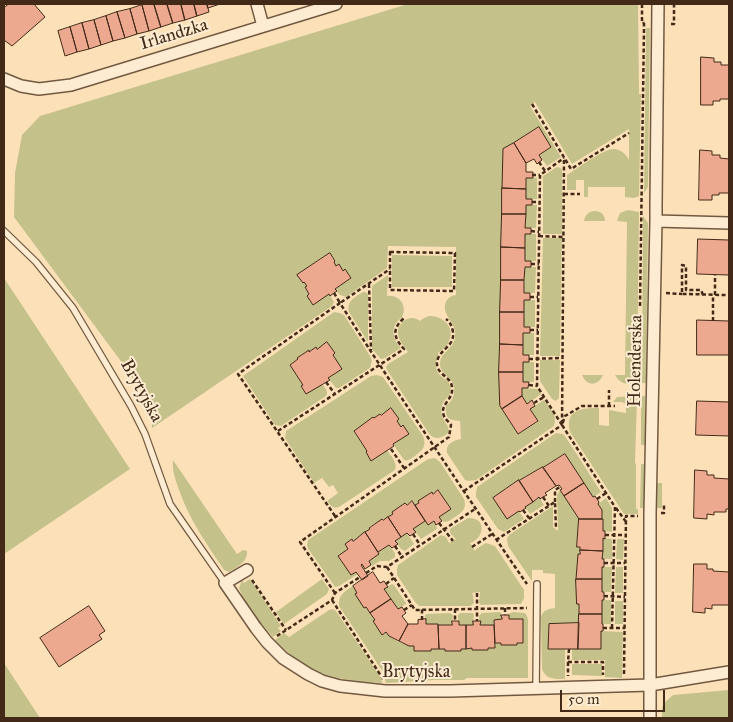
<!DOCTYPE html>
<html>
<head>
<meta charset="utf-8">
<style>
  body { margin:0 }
  #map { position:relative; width:733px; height:722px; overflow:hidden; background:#fce1b8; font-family:"IM FELL Great Primer",serif }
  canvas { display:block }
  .frame { position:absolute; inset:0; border:5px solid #432a18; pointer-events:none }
  .scale { position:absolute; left:560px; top:690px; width:105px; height:22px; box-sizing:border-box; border:2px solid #432a18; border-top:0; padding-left:6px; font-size:15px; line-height:18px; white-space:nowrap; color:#432a18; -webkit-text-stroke:4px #fdecd1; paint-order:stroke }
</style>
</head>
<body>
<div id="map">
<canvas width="733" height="722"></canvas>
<div class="frame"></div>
<div class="scale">50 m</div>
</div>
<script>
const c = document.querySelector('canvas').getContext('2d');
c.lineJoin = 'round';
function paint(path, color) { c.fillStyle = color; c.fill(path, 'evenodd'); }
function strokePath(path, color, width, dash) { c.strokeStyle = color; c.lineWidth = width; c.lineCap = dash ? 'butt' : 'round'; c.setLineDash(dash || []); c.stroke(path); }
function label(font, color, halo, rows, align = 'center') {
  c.font = font + ' "IM FELL Great Primer",serif'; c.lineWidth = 4; c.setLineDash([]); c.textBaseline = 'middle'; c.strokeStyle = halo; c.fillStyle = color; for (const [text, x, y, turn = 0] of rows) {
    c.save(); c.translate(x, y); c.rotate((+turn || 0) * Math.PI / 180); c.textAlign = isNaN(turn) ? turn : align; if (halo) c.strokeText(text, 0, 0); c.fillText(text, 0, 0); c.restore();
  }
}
paint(new Path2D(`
  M408,4H638L639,94H641L639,196L634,198L625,197V187H588V197H584V180H576V190H567V175C576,169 604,149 613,149C621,149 626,154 629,160V129L572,164L535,102L530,106L561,157L547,166L539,155L551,147L538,127L503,150L500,406L518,434L538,422L530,409L544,400C550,408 558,416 554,426L476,480L468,481L465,480L447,453C445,445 453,440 461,439L460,421C449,420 445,419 446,406C447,404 450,403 451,401C453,398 453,397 454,393C457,377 439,376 440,363C441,350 456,350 455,333C455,325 450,322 447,315C442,306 446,296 456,295V247L388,246L387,268L346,297L340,295L335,289L351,278L345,269L343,271L339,264L336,266L334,262L335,260L330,253L320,259L298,275L302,282H304L307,286L305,287L309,294H329L334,302L332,306L152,428V416L148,401L123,364L14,217L15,173L22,135L40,116Z
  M646,28H650L648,187L644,193Z
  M557,167L561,168L562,171V234H543V176Z
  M526,178H537V199H526Z
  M526,205H537L536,228H525Z
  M628,210L639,212L637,380L635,381V384C626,384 620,384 615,375H625L627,222L617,221L620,213Z
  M595,211C601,211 605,215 605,221H584C585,215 589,211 595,211Z
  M643,216L648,223L646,383H642Z
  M525,234H536V261H525Z
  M543,238H562L560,356H540Z
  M392,255L452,256V287H392Z
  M525,267H536L535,293H524Z
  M388,275L387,296C399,294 408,306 402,317C400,319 398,321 396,323C391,331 394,342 401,348L385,358L381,359L372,349V286Z
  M4,278L130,469L4,554Z
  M363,292H366L368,294V342L349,312C346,301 355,297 363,292Z
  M524,300H535V327H524Z
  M334,312L340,313L344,315L370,356L372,361L370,368L339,388H336L328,378L342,369L333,355L335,353L327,342L317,349L316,347L309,352L308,350L297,358L298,359L290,365L303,385L301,386L306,394L322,384C325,388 329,391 326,396L281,426L275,425L243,376Z
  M429,316C442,315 456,327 449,341C448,344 445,348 442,350C441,351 440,351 439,352C438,353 438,354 438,356C433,369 437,374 448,381C456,397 445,395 442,406C441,409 441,415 443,418C446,425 455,432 442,437C437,439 434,438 430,435L387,370L386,367L388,364L408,352C404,346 399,341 398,334C397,326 404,317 413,318C414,318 419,320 420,321L424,318Z
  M523,333H534V355H523Z
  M540,360H560L559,396V398L556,401L552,399L540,381Z
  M523,362H534V382H523Z
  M377,375L383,377L423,436C427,446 423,450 415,456C410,459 409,461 404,460L393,444L409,433L403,426L401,427L397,421L399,419L391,408L381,415L380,414L374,418L373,417L354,432L367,451L366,453L371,460L387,450C391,456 398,463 395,470L339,507C333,509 331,506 327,501L338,493L333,485L329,487L322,478L314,483L285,438L286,431L371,376Z
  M582,375H603C598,386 587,387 582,375Z
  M522,388L537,389L541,394L527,404L522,396Z
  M635,396V399H637L635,463L636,464V508L638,510V514H624L570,432C564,409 583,408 599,408V425L609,426V410L626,413V404L622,402H613L617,397Z
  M641,396H645V445H641Z
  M556,433L563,434L565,436L601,492L593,497L564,454L543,468L542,467L532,473H531L505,489L524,519L504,532L498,529L476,497V493L477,487Z
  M435,458L440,462L464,499C467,508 463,512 455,517C451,520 448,522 444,522L439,517L451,509L438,490L433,494L431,492L419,501V503L415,505L412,501L407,505L405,503L392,512L393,514L383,520L382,519L369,527L370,529L353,541L352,539L345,544L348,549L338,556L351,575L356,572L358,574L339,586L335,587L333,584L309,550L307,546L308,540L425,461L428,459Z
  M173,460L237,554L243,550L247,551C248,562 237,567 229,572L224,570C206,543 188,518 178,487C175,478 172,470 173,460Z
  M641,464H645L644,508H640Z
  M657,483H662V508H657Z
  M560,490L579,519L577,546L580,547V554H578L576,588H577V604H579V623L549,624L548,648L565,649V679C555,679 546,680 542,669L541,617C543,610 548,609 555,608V574L543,573V570H532V581L508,546L507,539L509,535L553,506V527L558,531L557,495Z
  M539,497L544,505L530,514L525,507Z
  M606,498L612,508V532L603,531L602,510L598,504Z
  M468,518C487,517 485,538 470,543L475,551L476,549L486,543L495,546L524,590V598L521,604L481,605L479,603L480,592L472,593L473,595L474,603L470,606H419L415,602L397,575V569L398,565L441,535L446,537L449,543L456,539L450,533V529Z
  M425,521L428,525L434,521L437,528V529L421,539L413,529Z
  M407,533L414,544L405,551L401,549L395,541Z
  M603,538L612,539V559H602Z
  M617,539H624L623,560L616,559Z
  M389,545L395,553V557L389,561H380L372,566L369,561L379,554L378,552Z
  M602,567H612L611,592H602Z
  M616,567H623V593H615Z
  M250,579L281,626L278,628L281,631L273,637C259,623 246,606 239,588L242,580L244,583Z
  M322,579L329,589L327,594L284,624L276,612Z
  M392,584L394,585L406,603V604L398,609L384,589Z
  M353,586L375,620L373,621L382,634L386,632C391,639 405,646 414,646L415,651H430L431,649H445V651H460L461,649L472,648L473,650H488V648H495V643H501V645H516L509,619L508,614L513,612L525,613L527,616L528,620V678H467L464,680H435L386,683L384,676L385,675L339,606C338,596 344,591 353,586Z
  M602,600H611V624H602Z
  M615,601H623V624H615Z
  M333,609L336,611L381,678L382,683C358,681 330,680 309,667C296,660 285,650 275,640L284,633L289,637L329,610Z
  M500,612L501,613L502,619L494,620V625H480L479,616L482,613Z
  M450,613L453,615L452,625H438V624H426L425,615L427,614Z
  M460,613H473L474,615L473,625H459V621L458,620V615Z
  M601,631L623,632L622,678L605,677V660H572V649H601Z
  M4,663L40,718H4Z
  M572,664H602V676L572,675Z
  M729,690V718H662V708L664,703L673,695Z`), '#c5c18a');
const building = new Path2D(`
  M9,4H34L45,17L12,46L4,40V8Z
  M146,4H154L161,27L149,31L142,5Z
  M154,4H167L173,23L161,27Z
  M167,4H181L185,20L173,23Z
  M181,4H194L197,16L185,20Z
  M194,4H207L209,12L197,16Z
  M207,4H220L208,8Z
  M142,5L149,31L137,34L130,9Z
  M130,9L137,34L125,38L117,12Z
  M117,12L125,38L113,41L106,16Z
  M106,16L113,41L101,45L94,20Z
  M94,20L101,45L89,49L82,23Z
  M82,23L89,49L77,52L70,27Z
  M70,27L77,52L65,56L58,31Z
  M701,57L714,58V62H721V65H729V99H720V101H713V105H701Z
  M539,127L551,147L539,155L542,160L537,164L534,159L526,163L514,143Z
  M514,143L526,163V172H533V178H526V189L502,188L503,149Z
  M700,150L712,151V155H720V158L729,159V193H719V195H712V200H699Z
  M502,188L526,189V199H532V205H526V214H502Z
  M502,214H526L525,228H531V234H525V248L501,247Z
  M698,239L729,240V275L697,274Z
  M501,247L525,248V261H531V267H525L524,280H501Z
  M330,253L335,261L334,262L336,266L339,264L343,271L345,269L351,278L335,289L337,291L334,293L330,296L329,294L313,305L307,296L309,294L305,287L307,286L304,282L303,283L297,275Z
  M501,280H524V293H530V300H524V312H500Z
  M500,312H524V327H530V333H523V345L500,344Z
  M697,320L729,321V355H697Z
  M327,342L335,353L333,355L342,369L328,378L330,380L306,394L301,386L303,385L290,365L298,359L297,358L309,350V352L316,347L317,349Z
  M500,344L523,345V355H529V362H523V372H499Z
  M499,372H523V382H529L528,388H522V396L502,409L500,406Z
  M522,396L527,404L532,400L535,406L530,409L538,421L518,434L502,409Z
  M697,401L729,402V436L696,435Z
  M391,408L399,419L397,421L401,427L403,425L409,434L393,444L394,446L371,461L366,452L367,451L354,431L373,417L374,418L380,414L381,415Z
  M565,454L584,483L564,496L560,490L562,489L559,485L556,486L543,468Z
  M543,467L556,486L545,493L547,495L543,497L540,499L539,497L533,502L519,481Z
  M695,470L707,471V475H714V478L729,479V509H726V512H714V515L707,514V519L694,518Z
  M519,480L533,502L525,507L526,508L520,512L519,511L507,519L493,498Z
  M584,483L593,497L595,496L599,502L598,504L602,510V519H579L564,496Z
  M438,490L451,509L439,517L442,521L436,525L434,521L428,525L415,505L419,503L418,501L432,492L433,494Z
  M412,501L425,521L413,529L416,532L410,536L407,533L401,537L388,517L393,514L392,512L405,503L407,505Z
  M388,517L401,537L395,541L398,544L392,548L389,545L378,552L365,532L370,529L369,528L382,519L383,520Z
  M579,519H603V531H605V539L603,538V551L580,550V547H577Z
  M365,532L379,554L369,561L371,565L365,569L362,564L361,565L368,576L362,580L356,572L351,575L338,556L348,549L345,544L352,539L353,541Z
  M580,550L603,551L602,559H604V567H602V579H576L578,554H580Z
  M694,564H707V569H713V571L729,572V605H712V609L705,608V613L693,612Z
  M373,572L380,583L384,581L388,587L384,589L391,599L370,613L366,607L364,608L355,594L357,593L353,586Z
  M576,579H602V592H604V600H602V614H579V604H577Z
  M391,599L398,609L402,607L406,613L402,616L408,624L399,641L389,636L386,632L382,635L373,621L375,620L370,613Z
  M89,606L105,631L99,635L102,639L59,667L40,638Z
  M579,614H602V624H603V631H601V649H578Z
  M501,615H509V619H523V643H517V645H501V643H495L494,620L502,619Z
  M426,619V624H438L439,649H431V651H414V646H409L399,641L408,624H418V620Z
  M452,621H459V625H466V649H461V651H445V649H439L438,625H452Z
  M473,621H481L480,625H494L495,648H488V650H472V648L466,649V625H473Z
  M579,623L578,649H548L549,624Z`);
paint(building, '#eca98f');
strokePath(building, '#432a18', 1);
const service = new Path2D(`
  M4,231L36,262L73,308L131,406L145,434L170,504L225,583
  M536,689L537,584`);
const minor = new Path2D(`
  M257,4L263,26
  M4,79L21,86L39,89L71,85L336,4
  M656,221L729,223
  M247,570L225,583L256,628L267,642L283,658L308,674L322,681L340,686L385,691H450L650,685L729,672
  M650,718V513L656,221V205L658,4`);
strokePath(service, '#715840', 8);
strokePath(minor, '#715840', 14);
strokePath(new Path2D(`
  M642,4V23H643
  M671,24H674V4
  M532,104L571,169L629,133
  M539,162L545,171
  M532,175H540
  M564,194H580
  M532,202H540
  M531,231L539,232
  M539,236L564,237
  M390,252L455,253L454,291L390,290Z
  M531,264H539
  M369,284L371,350
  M334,293L340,303L390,269
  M666,293L682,294
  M703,295L701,290H686V266L682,265V294C698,294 714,295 729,295
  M715,295V275
  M530,297H538
  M640,306L644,28V23H646
  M713,321V295
  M530,330H538
  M529,359L562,358
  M326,382L335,394
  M529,385L537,386
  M534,403L544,397
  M609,406V390
  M562,424L564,159
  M562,425L537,386L540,175L564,158
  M278,431L404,349C393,337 392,329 404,318
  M391,449L404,468
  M464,491L562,425
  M543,497L549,506
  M597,499L606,493
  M555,502V490L560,487
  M616,508L626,522
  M523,510L529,518
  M661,513H664V504
  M335,516L238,374L340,303C380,367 422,428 463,490C485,522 505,553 527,584
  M439,523L453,541
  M413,534L420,545
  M605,535H626
  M496,540L555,502L556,529
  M395,546L402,557
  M472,547L492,534
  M604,563H625
  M387,567L415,610L527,608
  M366,573L377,566L387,567L475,509
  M252,580L286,630
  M386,584L394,578
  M335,593L300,542L449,437L451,425C449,422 445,419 444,416C439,404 454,400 452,387C451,376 436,375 437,362C439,349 455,347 453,332C452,326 450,322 446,319
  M477,593V621
  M604,596L625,597
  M332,600L383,679
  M505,608V615
  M455,609V621
  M404,610L412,605
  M422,620V609
  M603,628H625
  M612,628L615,507L562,425L565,416L582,406H615
  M277,636L332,600L335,593L360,577
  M569,649L568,662H603V675
  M568,662V676
  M624,674L626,516H638`), '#432a18', 2.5, [4, 2.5]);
strokePath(service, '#fdecd1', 5.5);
strokePath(minor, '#fdecd1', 11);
label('18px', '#432a18', '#fdecd1', [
  ["Irlandzka",174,35,-17],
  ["Holenderska",636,361,-89],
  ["Brytyjska",141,391,61],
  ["Brytyjska",416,673]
]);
</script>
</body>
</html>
